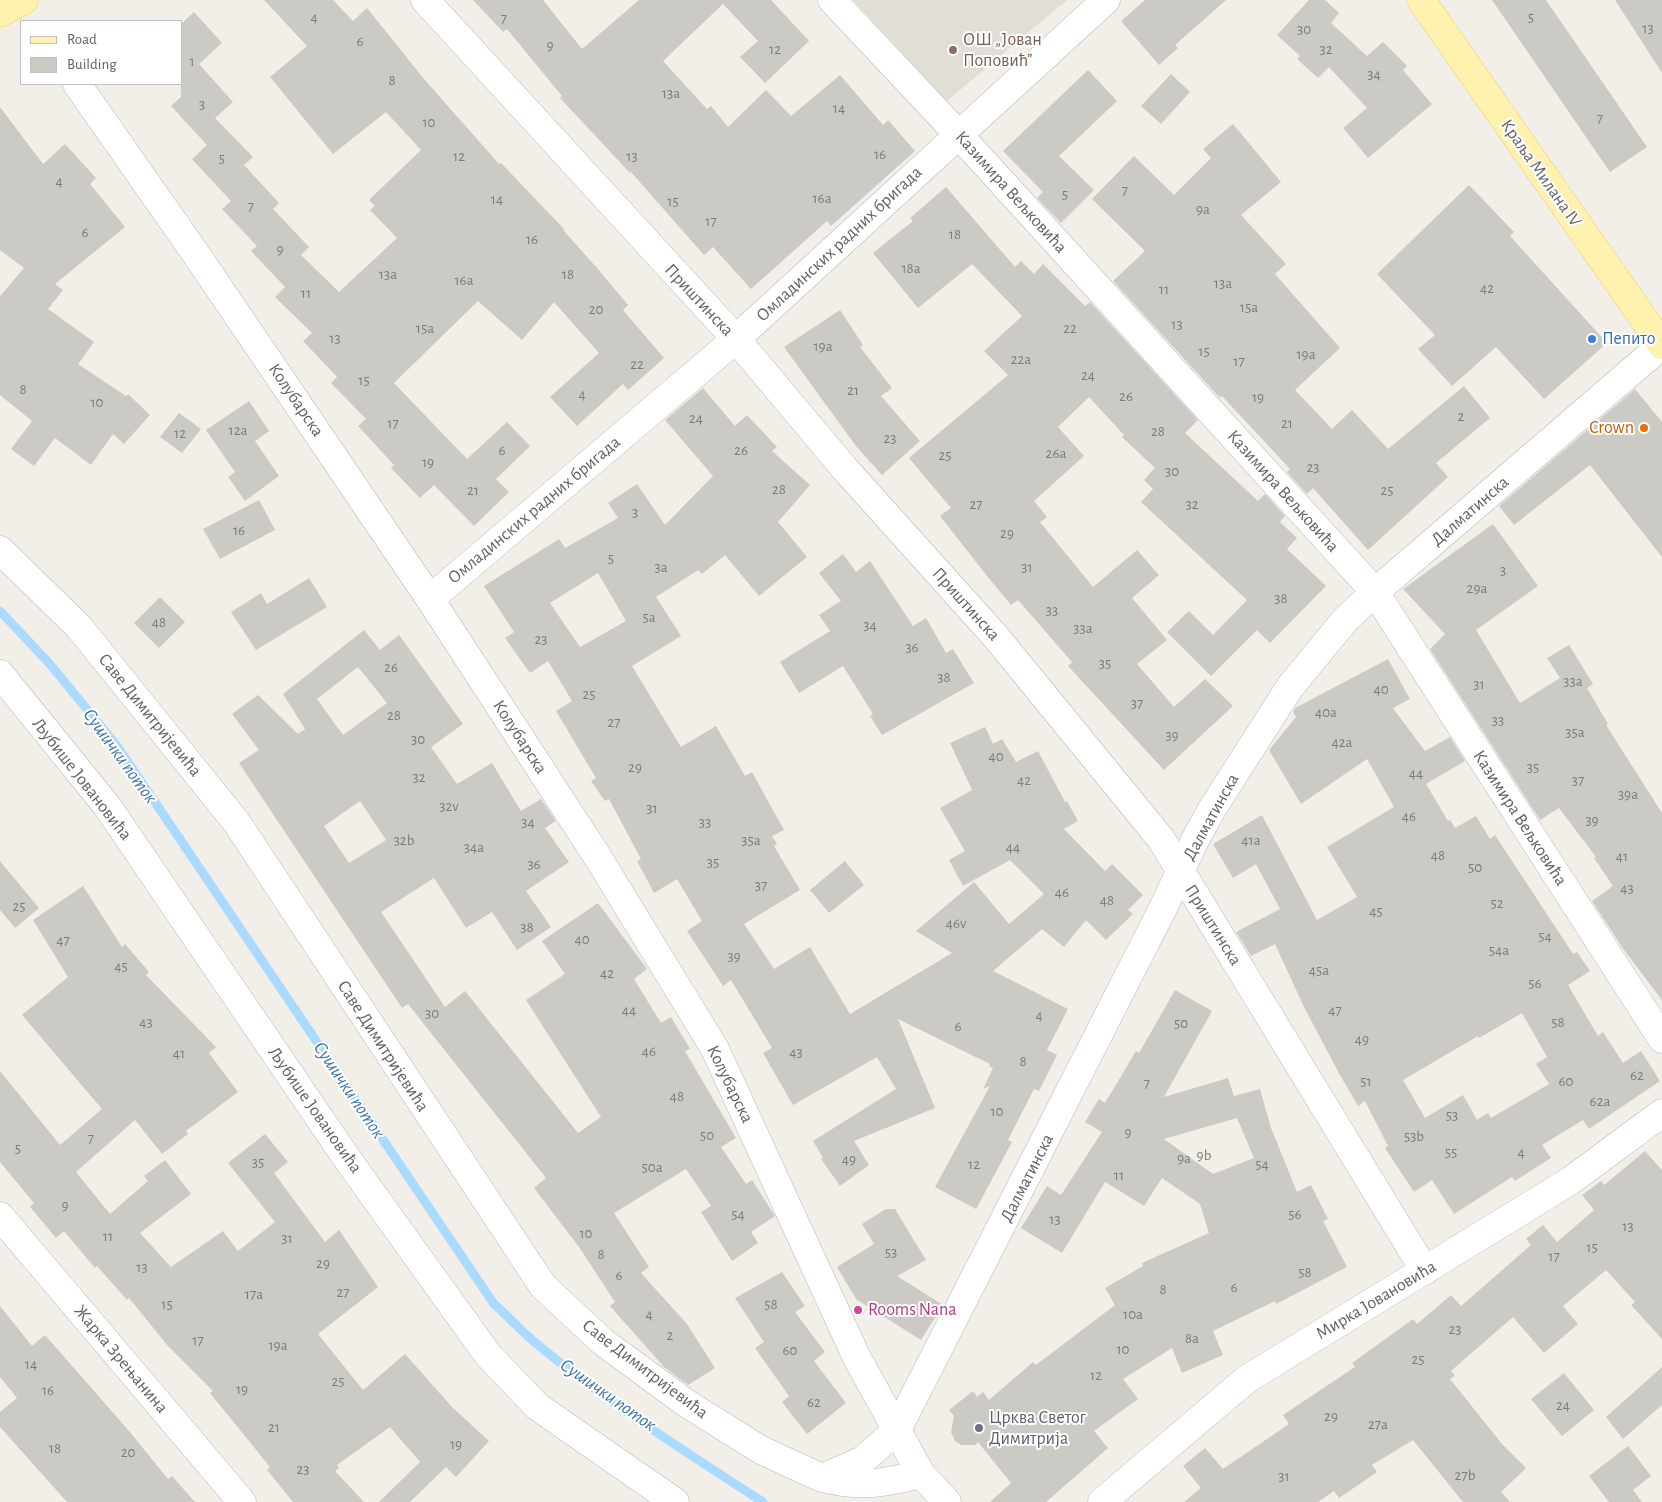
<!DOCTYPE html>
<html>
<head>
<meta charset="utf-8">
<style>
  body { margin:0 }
  #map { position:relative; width:1662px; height:1502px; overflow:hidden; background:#f1efe8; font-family:"Alegreya Sans",sans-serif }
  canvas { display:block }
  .legend { position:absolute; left:20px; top:20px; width:162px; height:65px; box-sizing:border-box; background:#fff; border:1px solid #bfc1c3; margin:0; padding:6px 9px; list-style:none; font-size:15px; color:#5f6368 }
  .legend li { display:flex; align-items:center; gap:10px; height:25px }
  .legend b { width:25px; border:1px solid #bfc1c3 }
</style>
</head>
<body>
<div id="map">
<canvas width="1662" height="1502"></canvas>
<ul class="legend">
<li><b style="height:6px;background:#fff2af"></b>Road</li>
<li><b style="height:14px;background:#cccac5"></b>Building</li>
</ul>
</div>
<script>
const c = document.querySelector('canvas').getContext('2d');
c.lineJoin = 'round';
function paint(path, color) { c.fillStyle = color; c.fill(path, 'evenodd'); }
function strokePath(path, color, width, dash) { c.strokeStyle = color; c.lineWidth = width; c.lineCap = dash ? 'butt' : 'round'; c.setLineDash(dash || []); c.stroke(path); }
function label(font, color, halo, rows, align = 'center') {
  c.font = font + ' "Alegreya Sans",sans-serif'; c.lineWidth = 4; c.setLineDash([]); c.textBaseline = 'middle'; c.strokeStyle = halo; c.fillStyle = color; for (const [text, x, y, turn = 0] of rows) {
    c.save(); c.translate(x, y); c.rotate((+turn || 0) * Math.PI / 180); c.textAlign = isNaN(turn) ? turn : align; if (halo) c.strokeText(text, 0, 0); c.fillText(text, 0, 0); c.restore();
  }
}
paint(new Path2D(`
  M853,0H1067L947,101Z`), '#e1ded6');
strokePath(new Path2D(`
  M0,611L49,663L117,746L494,1304C509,1317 523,1333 538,1345C609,1403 687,1453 763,1502`), '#aadaff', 9);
paint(new Path2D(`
  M264,0H333L353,21L367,8L424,79L499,164L501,163L564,229L563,230L597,268L628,305L623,310L664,358L628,390L623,384L577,426L550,397L599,353L554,302L522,340L478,301L394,383L467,459L507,422L530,446L496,479L509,492L474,526L434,485L420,498L391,468L394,465L358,426L366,419L331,383L337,377L303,341L312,333L275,297L285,287L251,251L257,246L222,209L231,201L192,159L207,145L171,106L181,97V24L194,12L222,43L199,64L233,102L215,118L253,157L244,165L279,203L273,209L309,247L301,255L339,292L397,238L370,210L375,206L369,200L421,150L386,112L333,154L270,77L307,46Z
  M473,0H543L582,49L639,0H771L809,41L765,83L740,57L758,41L723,4L663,61L707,109L711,106L728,127L766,90L791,116L840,75L883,125L888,120L915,151L831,226L827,221L751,289L713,247L704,255L631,172L630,173L560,98L562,96L507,29L503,32Z
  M1145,0H1226L1175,45L1178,48L1159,65L1121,21Z
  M1309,0H1325L1339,13L1331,23L1367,56L1383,42L1407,66L1403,70L1432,104L1368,158L1343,128L1367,108L1329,67L1318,78L1297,59L1300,56L1277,35Z
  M1492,0H1546L1647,147L1610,172Z
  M1615,0H1662V73Z
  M1088,70L1117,101L1059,156L1094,190L1061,223L1037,198L1043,192L1003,151Z
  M1171,74L1190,92L1161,124L1141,106Z
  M0,107L43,164L65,144L96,178L90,184L125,227L55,284L63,290L48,309L94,342L78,364L126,396L128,394L150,415L124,444L113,434L91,465L55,438L34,466L11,449L32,421L0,395V296L24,268L0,250Z
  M1233,124L1281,182L1241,215L1286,264L1275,274L1340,348L1295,390L1332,429L1352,410L1388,449L1464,386L1490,418L1436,463L1448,477L1368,550L1313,488L1307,494L1287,472L1290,469L1222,396L1220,398L1113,281L1145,251L1092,199L1134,156L1174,195L1211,158L1203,149Z
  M1469,185L1514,232L1510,236L1607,343L1544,399L1496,347L1452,386L1418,349L1435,335L1377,274Z
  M946,187L1015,267L1021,261L1034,274L1043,264L1085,306L1090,302L1198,420L1185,433L1258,501L1265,494L1285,516L1280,522L1297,538L1287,549L1326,586L1270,643L1257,630L1211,676L1167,632L1189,611L1213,635L1247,600L1141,502L1153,489L1144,480L1155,468L1122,437L1124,435L1089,397L1058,427L1084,456L1034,501L1047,517L1040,522L1093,587L1137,550L1159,575L1132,598L1167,640L1137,664L1174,707L1205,679L1233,706L1164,770L1068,666L1072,662L1018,600L1011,605L987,576L940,516L951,508L909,458L1008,375L984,351L1022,316L972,264L918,308L873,253L913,221L910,218Z
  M840,310L863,345L860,347L892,388L881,396L920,441L882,475L856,446L784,347Z
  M703,388L735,426L747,415L777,447L772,451L810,485L778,522L807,557L759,596L725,555L702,574L698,570L656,597L681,636L632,666L681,747L716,726L745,776L752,772L784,830L772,836L777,844L774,846L800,890L744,924L774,969L810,947L850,1014L952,953L916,931L974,882L1009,924L1044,894L1010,860L963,886L949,860L965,851L940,808L972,790L950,743L985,727L993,744L1002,739L1016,762L1038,751L1065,802L1067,801L1078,821L1064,829L1105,871L1112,864L1143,895L1128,910L1133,914L1106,940L1086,920L1064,947L1042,929L993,971L1068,1009L1047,1050L1057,1055L1039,1091L1034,1089L1008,1140L1012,1142L976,1209L935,1187L990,1086L983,1089L993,1068L989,1066L990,1064L898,1019L935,1108L854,1141L869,1165L840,1186L821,1159L823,1158L813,1141L896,1089L877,1057L793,1105L763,1053L772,1048L731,980L723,986L687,931L702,921L677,879L654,893L637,861L641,859L609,799L605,801L591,781L596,778L556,711L572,701L548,661L530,673L505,638L514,632L484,586L559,539L565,548L618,518L608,503L637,484L665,525L713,476L665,420ZM598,573L626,621L580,647L550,603Z
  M1635,389L1662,422V557L1590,465L1514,525L1499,506Z
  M249,401L269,431L255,441L279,476L245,501L228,477L235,472L206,430Z
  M179,413L201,429L182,453L160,437Z
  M259,500L275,530L220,559L203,529Z
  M1493,524L1538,586L1476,630L1520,703L1560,678L1547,658L1569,645L1593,684L1587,688L1608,724L1606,725L1662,813V1000L1624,950L1592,901L1613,886L1594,858L1596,857L1559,808L1540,820L1430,649L1445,634L1403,589Z
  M843,554L856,572L870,561L913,626L926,618L946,653L953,649L974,683L882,735L870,716L873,714L843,666L799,693L780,662L830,631L819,615L841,601L819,573Z
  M309,578L327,607L256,650L231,612L261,593L267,604Z
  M160,597L185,622L159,648L134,623Z
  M364,630L380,650L399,635L463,724L431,747L457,784L492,763L521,811L541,799L556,821L545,828L569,862L526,891L551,927L517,950L492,912L466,928L434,878L381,912L445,1007L465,991L578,1133L601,1117L526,1000L565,974L542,941L598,903L647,969L634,979L661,1023L671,1017L690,1049L685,1051L736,1138L721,1147L746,1184L752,1180L775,1216L751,1232L758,1243L732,1261L701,1212L711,1206L686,1169L614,1213L649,1267L641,1273L687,1324L715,1368L688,1385L664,1367L610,1306L615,1302L579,1247L534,1188L546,1178L408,1004L402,1008L239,763L259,750L232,714L258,695L298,734L305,729L283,694ZM358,667L387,703L343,735L317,699ZM360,801L386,840L349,863L324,826Z
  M1388,659L1410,699L1393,708L1425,751L1450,737L1465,761L1426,784L1448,821L1450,820L1455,828L1476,816L1490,839L1495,835L1573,954L1577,952L1590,971L1568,985L1598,1036L1603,1032L1623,1063L1641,1051L1660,1081L1589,1129L1583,1120L1542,1145L1551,1158L1515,1181L1512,1177L1454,1214L1432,1180L1414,1192L1385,1148L1388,1146L1365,1101L1358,1106L1340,1075L1304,1007L1275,944L1251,956L1236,932L1280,909L1256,864L1233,878L1213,844L1262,815L1317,920L1357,897L1327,847L1394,807L1367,759L1301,804L1269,750L1296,717L1293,712L1295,708ZM1522,1013L1547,1057L1536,1064L1549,1084L1491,1118L1488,1113L1477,1120L1463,1095L1425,1118L1403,1080L1478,1036L1479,1038Z
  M0,861L39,908L15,928L0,910Z
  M845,861L864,885L829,913L810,890Z
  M83,886L122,947L125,944L149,972L146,975L216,1047L209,1053L238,1092L186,1131L188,1134L162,1154L135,1120L76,1172L110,1214L148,1181L144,1176L165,1160L191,1194L140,1233L171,1267L223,1231L238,1251L275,1222L228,1163L265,1134L288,1162L274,1173L325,1242L339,1230L378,1287L318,1334L363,1390L405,1354L452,1407L489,1441L456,1477L446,1467L410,1502H379L420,1462L390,1427L337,1465L339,1468L335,1471L364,1502H293L267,1470L270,1467L210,1393L213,1391L168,1346L129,1298L127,1300L97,1266L95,1268L64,1231L56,1238L30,1207L34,1203L0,1162V1071L60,1145L102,1109L22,1015L68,977L33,920Z
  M1175,990L1212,1011L1164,1097L1228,1078L1234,1096L1260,1089L1271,1128L1297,1192L1311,1185L1328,1219L1323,1221L1347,1267L1276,1304L1275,1301L1213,1331L1223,1355L1182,1373L1172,1348L1123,1379L1138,1399L1094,1431L1108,1448L1046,1502H990L1011,1483L978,1442L975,1445H961L955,1441L951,1432L954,1416L949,1410L973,1391L977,1397L983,1392L989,1400L1033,1362L1036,1365L1115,1305L1105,1288L1143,1266L1142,1263L1209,1233L1200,1204L1162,1178L1144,1206L1105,1182L1062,1253L1021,1228L1047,1186L1061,1195L1102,1132L1085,1122L1099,1099L1105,1103L1136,1051L1139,1053ZM1237,1118L1254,1158L1213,1174L1164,1139Z
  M1645,1151L1662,1170V1339L1631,1305L1635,1302L1606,1270L1563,1306L1578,1324L1544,1353L1513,1317L1451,1371L1455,1376L1450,1379L1502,1444L1526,1468L1501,1492L1510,1502H1463L1413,1440L1372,1465L1377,1472L1339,1498L1334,1491L1318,1502H1184L1201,1488L1183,1466L1205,1448L1223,1469L1289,1424L1283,1415L1355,1367L1352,1363L1413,1319L1417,1324L1451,1295L1461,1306L1531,1245L1526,1239L1543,1225L1557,1242L1594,1210L1582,1195L1601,1181L1604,1185Z
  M886,1209H895L926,1260L897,1276L943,1305L921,1340L856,1299L837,1267L874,1244L862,1224Z
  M782,1272L805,1306L795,1312L825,1352L814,1361L846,1403L807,1434L782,1402L789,1396L755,1348L764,1342L735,1298Z
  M0,1306L32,1346L45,1335L129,1431L168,1479L172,1476L195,1502H67L0,1427V1412L17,1398L0,1377Z
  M1662,1367V1405L1623,1439L1606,1417Z
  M1564,1373L1594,1410L1562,1436L1531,1399Z
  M1628,1446L1651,1476L1633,1490L1642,1502H1609L1589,1476Z`), '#cccac5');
const minor = new Path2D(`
  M425,0L736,339L845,469L996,637L1161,839L1425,1271
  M832,0L959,135L1375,592L1662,1039
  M77,84L198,257L430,599L597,856L715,1049L857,1358L921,1474L947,1502
  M0,550L79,627L237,823L543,1286L603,1342L686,1403L761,1450L822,1478L863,1460L897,1430L1163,908L1195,840L1212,809L1290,687L1346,619L1375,592L1662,345
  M430,599L736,339L1106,0
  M0,674L107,806L348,1160L488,1355L538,1407L675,1502
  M0,1216L242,1502
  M823,1478C861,1488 884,1483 921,1474
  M1102,1502L1247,1379L1570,1181L1662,1113`);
const major = new Path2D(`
  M1421,0L1662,345
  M0,13L24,0`);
strokePath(minor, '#b5b8bc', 29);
strokePath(major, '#f2c960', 29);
strokePath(minor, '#fff', 28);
strokePath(major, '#fff2af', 28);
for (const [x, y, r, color] of [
  [953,50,5,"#8d6e63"],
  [1592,339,5,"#3f7fe0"],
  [1644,428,5,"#e8710a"],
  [858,1310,5,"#d1479c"],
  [979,1428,5,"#6b7280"]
]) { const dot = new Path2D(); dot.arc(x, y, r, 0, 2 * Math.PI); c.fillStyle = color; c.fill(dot); strokePath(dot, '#fff', 2); }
label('15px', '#7a7d7f', null, [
  ["4",314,17],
  ["5",1531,17],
  ["7",504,18],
  ["13",1648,28],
  ["30",1304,29],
  ["6",360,41],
  ["9",550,45],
  ["12",775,49],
  ["32",1326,49],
  ["1",192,61],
  ["34",1374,74],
  ["8",392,80],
  ["13a",671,93],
  ["3",202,104],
  ["14",839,108],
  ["7",1600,118],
  ["10",429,122],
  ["16",880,154],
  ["12",459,156],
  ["13",632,156],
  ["5",222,158],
  ["4",59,181],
  ["7",1125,190],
  ["5",1065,194],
  ["16a",822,198],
  ["14",497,199],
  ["15",673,201],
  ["7",251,206],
  ["9a",1203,209],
  ["17",711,221],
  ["6",85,232],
  ["18",955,234],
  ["16",532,239],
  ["9",280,249],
  ["18a",911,268],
  ["13a",388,274],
  ["18",568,274],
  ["16a",464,280],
  ["13a",1223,283],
  ["42",1487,288],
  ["11",1164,289],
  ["11",306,293],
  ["15a",1249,307],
  ["20",596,309],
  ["13",1177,324],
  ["15a",425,328],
  ["22",1070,328],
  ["13",335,338],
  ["19a",823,346],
  ["15",1204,351],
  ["19a",1306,354],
  ["22a",1021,359],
  ["17",1239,361],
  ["22",637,364],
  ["24",1088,375],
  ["15",364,380],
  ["8",23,389],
  ["21",853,390],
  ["4",582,394],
  ["26",1126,396],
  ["19",1258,397],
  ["10",97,402],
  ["2",1461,416],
  ["24",696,418],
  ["17",393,423],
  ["21",1287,423],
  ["12a",238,430],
  ["28",1158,431],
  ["12",180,433],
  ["23",890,438],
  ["6",502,450],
  ["26",741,450],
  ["26a",1056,453],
  ["25",945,455],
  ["19",428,462],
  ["23",1313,467],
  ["30",1172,471],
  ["28",779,489],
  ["21",473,490],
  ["25",1387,490],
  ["27",976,504],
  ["32",1192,504],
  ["3",635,512],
  ["16",239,530],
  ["29",1007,533],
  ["5",611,558],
  ["3a",661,567],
  ["31",1027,567],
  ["3",1503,570],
  ["29a",1477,588],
  ["38",1281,598],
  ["33",1052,610],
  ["5a",649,617],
  ["48",159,622],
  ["34",870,625],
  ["33a",1083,628],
  ["23",541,639],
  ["36",912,647],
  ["35",1105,663],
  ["26",391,667],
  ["38",944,677],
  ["33a",1573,681],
  ["31",1479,684],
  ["40",1381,689],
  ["25",589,694],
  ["37",1137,703],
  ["40a",1326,712],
  ["28",394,715],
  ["33",1498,720],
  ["27",614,722],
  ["35a",1575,732],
  ["39",1172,735],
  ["30",418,739],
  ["42a",1342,742],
  ["40",996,756],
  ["29",635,767],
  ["35",1533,767],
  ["44",1416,773],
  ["32",419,777],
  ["42",1024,780],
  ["37",1578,780],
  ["39a",1628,794],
  ["32v",449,806],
  ["31",652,808],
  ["46",1409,816],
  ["39",1592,820],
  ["34",528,822],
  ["33",705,822],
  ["32b",404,840],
  ["35a",751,840],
  ["41a",1251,840],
  ["34a",474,847],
  ["44",1013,847],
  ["48",1438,855],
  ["41",1622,856],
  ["35",713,862],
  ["36",534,864],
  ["50",1475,867],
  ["37",761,885],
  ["43",1627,888],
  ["46",1062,892],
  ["48",1107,900],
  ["52",1497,903],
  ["25",19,906],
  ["45",1376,911],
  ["46v",956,923],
  ["38",527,927],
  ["54",1545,936],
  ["40",582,939],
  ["47",63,940],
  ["54a",1499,950],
  ["39",734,956],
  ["45",121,966],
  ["45a",1319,970],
  ["42",607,973],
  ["56",1535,983],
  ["44",629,1010],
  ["47",1335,1010],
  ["30",432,1013],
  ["4",1039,1015],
  ["43",146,1022],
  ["58",1558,1022],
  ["50",1181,1023],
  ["6",958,1026],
  ["49",1362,1039],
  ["46",649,1051],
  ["43",796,1052],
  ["41",179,1053],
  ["8",1023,1061],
  ["62",1637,1075],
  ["51",1366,1081],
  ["60",1566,1081],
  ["7",1147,1083],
  ["48",677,1096],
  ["62a",1600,1101],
  ["10",997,1111],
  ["53",1452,1115],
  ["9",1128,1132],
  ["50",707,1135],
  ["53b",1414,1136],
  ["7",91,1138],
  ["5",18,1148],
  ["55",1451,1152],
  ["4",1521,1152],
  ["9b",1204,1155],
  ["9a",1184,1158],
  ["49",849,1159],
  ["35",258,1162],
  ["12",974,1164],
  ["54",1262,1164],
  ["50a",652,1167],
  ["11",1119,1175],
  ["9",65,1205],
  ["54",738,1214],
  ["56",1295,1214],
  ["13",1055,1219],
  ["13",1628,1226],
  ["10",586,1233],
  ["11",108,1236],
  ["31",287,1238],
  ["15",1592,1247],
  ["53",891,1252],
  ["8",601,1254],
  ["17",1554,1256],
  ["29",323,1263],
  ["13",142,1267],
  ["58",1305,1272],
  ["6",619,1275],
  ["6",1234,1287],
  ["8",1163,1289],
  ["27",343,1292],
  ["17a",254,1294],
  ["15",167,1304],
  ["58",771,1304],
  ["4",649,1314],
  ["10a",1133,1314],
  ["23",1455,1329],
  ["2",670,1335],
  ["8a",1192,1338],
  ["17",198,1340],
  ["19a",278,1345],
  ["10",1123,1349],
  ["60",790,1350],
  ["25",1418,1359],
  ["14",31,1364],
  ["12",1096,1375],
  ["25",338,1381],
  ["19",242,1389],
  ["16",48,1390],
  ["62",814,1402],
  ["24",1563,1405],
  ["29",1331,1416],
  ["27a",1378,1424],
  ["21",274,1427],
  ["19",456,1444],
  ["18",55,1448],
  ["20",128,1452],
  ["23",303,1469],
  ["27b",1465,1475],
  ["31",1284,1476]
]);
label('18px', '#785e54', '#fff', [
  ["ОШ „Јован",963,40],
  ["Поповић”",963,61]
], 'left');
label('18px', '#5f6368', '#fff', [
  ["Краља Милана IV",1541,173,55],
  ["Казимира Вељковића",1011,192,48],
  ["Омладинских радних бригада",839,244,-43],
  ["Приштинска",699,300,47],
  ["Колубарска",296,400,56],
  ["Казимира Вељковића",1283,491,48],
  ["Омладинских радних бригада",534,510,-40],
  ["Далматинска",1470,511,-41],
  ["Приштинска",966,604,48],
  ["Саве Димитријевића",150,715,51],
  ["Колубарска",520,737,57],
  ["Љубише Јовановића",82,779,52],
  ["Далматинска",1211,817,-61],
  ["Казимира Вељковића",1520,818,57],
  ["Приштинска",1213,925,58],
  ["Саве Димитријевића",383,1046,57],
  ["Колубарска",730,1084,64],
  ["Љубише Јовановића",315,1110,55],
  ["Далматинска",1027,1178,-63],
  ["Мирка Јовановића",1376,1300,-31],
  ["Жарка Зрењанина",121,1359,50],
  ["Саве Димитријевића",645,1369,37]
]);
label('18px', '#366cbe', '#fff', [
  ["Пепито",1602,339]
], 'left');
label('18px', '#c56008', '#fff', [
  ["Crown",1634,428]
], 'right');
label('18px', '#b23c85', '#fff', [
  ["Rooms Nana",868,1310]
], 'left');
label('18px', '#5b616d', '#fff', [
  ["Црква Светог",989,1418],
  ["Димитрија",989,1439]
], 'left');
label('italic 19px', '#4174aa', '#fff', [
  ["Сушички поток",120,756,54],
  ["Сушички поток",349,1090,56],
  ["Сушички поток",608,1395,35]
]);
</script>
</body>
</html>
